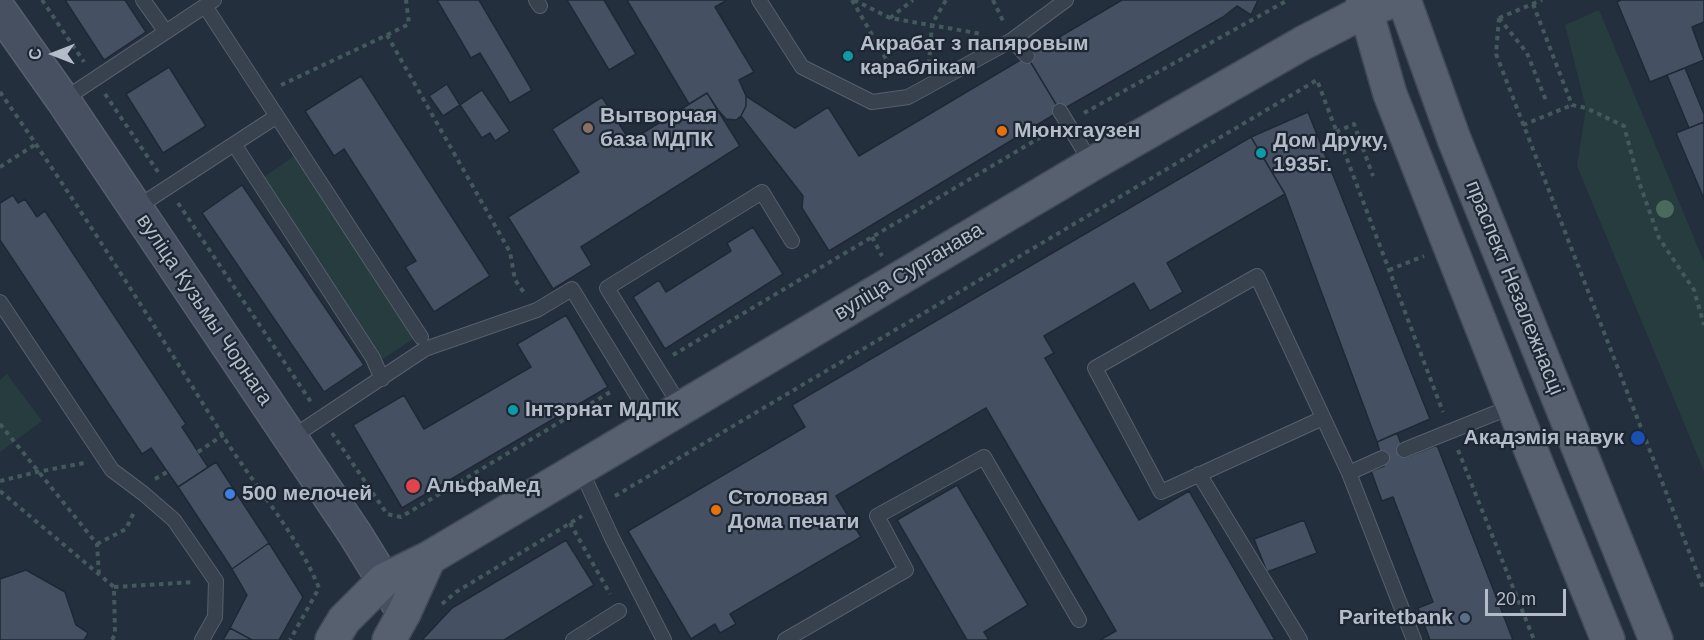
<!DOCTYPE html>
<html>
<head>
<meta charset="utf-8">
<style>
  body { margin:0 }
  #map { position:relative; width:1704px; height:640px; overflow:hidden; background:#242f3e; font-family:Helvetica,sans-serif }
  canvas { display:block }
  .north { position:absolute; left:24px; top:24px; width:60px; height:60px; -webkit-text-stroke:4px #1d2633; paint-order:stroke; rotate:270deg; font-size:16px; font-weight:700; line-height:24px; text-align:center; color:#b4bcc9 }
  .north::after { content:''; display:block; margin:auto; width:21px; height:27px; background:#b4bcc9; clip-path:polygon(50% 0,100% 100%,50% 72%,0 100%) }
  .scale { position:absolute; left:1485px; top:589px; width:81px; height:27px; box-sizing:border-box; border:3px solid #b4bcc9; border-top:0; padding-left:8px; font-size:18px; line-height:21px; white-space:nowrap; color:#b4bcc9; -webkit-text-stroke:4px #1d2633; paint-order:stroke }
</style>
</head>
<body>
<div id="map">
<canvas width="1704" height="640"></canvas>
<div class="north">С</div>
<div class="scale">20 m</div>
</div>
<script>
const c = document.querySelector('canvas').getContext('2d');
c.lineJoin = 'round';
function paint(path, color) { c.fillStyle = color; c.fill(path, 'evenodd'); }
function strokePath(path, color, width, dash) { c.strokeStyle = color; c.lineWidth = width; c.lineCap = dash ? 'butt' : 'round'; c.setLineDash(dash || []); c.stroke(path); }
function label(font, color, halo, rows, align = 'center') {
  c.font = font + ' Helvetica,sans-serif'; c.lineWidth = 4.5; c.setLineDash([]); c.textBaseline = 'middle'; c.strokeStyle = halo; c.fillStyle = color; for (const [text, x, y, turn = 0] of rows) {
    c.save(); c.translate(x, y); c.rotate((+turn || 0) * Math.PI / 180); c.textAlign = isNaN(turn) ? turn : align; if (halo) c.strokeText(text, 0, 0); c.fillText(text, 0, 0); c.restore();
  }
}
paint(new Path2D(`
  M1599,10L1704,262V471L1577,166L1586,108L1565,25Z
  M296,155L416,337L383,359L264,177Z
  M7,374L42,421L0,452V380Z`), '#263c3f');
const building = new Path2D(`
  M65,0H125L146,32L104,60Z
  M437,0H479L532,90L510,103L480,53L471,58Z
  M567,0H604L636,54L609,70Z
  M627,0H727L715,7L754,72L739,80L746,96V106L741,116L736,120L726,119L718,110L707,93L689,104Z
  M1122,0H1258L1251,15L1237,6L1223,17L1060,111L1027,56Z
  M1621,0H1704V22L1692,27L1704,60L1650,82L1617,2Z
  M1027,56L1060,111L829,251L802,208L803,196L741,116L746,106V96L795,128L828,107L859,156Z
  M169,67L206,126L163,153L126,94Z
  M1685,68L1704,114V122L1689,128L1667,75Z
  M361,76L490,276L434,312L405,267L416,261L344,149L334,156L305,111Z
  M447,84L460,105L443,116L429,96Z
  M482,90L510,131L495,141L490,133L482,138L460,105Z
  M707,93L740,146L581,247L592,265L553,289L508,217L579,172L552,129L602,97L630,141Z
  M1308,112L1430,419L1377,442L1285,194L1251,137Z
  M1704,122V199L1676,133Z
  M1251,137L1285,194L1167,263L1183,292L1150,311L1134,283L1044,336L1054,353L1045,358L1139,520L1189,491L1275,640H1100L1116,631L986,408L836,496L861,537L730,614L736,624L720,633L715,624L691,639L628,531L805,427L792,405Z
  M242,185L364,365L324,392L202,213Z
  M13,195L18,203L25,199L37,217L45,211L186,424L182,427L208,467L178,487L151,448L142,454L0,240V203Z
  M753,227L783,274L665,349L633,297L659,280L666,292L731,251L727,243Z
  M566,315L608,387L402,508L353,425L404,395L424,429L531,367L517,344Z
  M1397,433L1406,457L1437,445L1513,640H1430L1418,608L1433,602L1393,497L1382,501L1371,471L1384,466L1377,442Z
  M216,462L269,543L232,569L178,487Z
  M957,485L1028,605L984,632L989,640H967L897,520Z
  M1304,520L1317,553L1267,572L1254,539Z
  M566,540L594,585L504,640H422L452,608Z
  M269,543L303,597L279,640H252L230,628L247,595L232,569Z
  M26,570L65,592L76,625L88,633L84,640H0V579Z
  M230,628L252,640H223Z`);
paint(building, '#455162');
strokePath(building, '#1f2835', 1.5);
const service = new Path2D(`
  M143,0L166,32
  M536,0L540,6
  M759,0L802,67L872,102L908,97L1012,40L1066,0
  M205,6L421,337
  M1012,40L1027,56
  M63,100L214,0
  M1060,111L1092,164
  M234,144L373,358L382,379
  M136,208L277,116
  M0,302L112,470L144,494L174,520L216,581L215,617L202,640
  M681,407L607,288L762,192L792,241
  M1323,418L1161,492L1095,368L1257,276L1349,473
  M291,438L425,349L537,310L572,289L654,423
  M1404,450L1513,406
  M1382,458L1349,473L1414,640
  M580,468L612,538L664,640
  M1199,474L1300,640
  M573,640L619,611
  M785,640L906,570L877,516L984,457L1079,620`);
const secondary = new Path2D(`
  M0,11L63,100L355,534L404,613`);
const primary = new Path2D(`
  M1363,0L1390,94L1513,406L1608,640
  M1404,0L1454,139L1656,640
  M332,640L344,620L384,580L429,558L1092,164L1303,43L1365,11L1395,0
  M389,640L404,613L429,558`);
strokePath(service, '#565f6c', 16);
strokePath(secondary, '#565f6c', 36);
strokePath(primary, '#414a57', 36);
strokePath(new Path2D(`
  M42,0L84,62
  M852,0L897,78
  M854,0L890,18L982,34
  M993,0L1004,23
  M1533,4L1572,105L1586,108L1624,126L1639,182L1659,238L1694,290L1704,325
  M890,18L913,0
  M1499,18L1496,54L1704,590
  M1499,18L1527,53L1547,103
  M1499,18L1542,0
  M387,35L409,24L406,0
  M929,64L932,24L946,0
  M281,85L387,35L510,252L515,280L525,294
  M0,92C79,205 152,322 225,439C256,488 297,534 319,588L290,640
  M105,94L158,172
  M1084,113L1288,0
  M1523,125L1572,105
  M1336,132L1354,124L1373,176
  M0,167L36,144
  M178,203L311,402
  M872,237L882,256
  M1389,270L1424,256
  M673,355L1051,131
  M0,424L97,544L99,575
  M332,433L387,514L401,517L612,391
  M1458,450L1534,640
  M198,452L223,435
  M155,479L167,472
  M0,481L37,472L84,463
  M0,491L114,587L115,634L112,640
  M615,496L1317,80L1443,412
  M570,523L610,594
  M97,544L126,529L135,510
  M114,587L194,582
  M442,604L456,592L582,516`), '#44595c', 4, [4.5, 4.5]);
strokePath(service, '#38414e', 14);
strokePath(secondary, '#465061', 33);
strokePath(primary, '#56606e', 33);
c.fillStyle = '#4b6a5d';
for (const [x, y] of [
  [1665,209]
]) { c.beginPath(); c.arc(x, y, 9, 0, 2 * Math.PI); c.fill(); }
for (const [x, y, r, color] of [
  [848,56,6,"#0f9aa8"],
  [588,128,6,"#8d6e63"],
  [1002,131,6,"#e8710a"],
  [1261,153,6,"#0f9aa8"],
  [513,410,6,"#0f9aa8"],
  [1638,438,8,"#1a4fb4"],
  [413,486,8,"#e0444e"],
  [230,494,6,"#3f7fe0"],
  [716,510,6,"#e8710a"],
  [1465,618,6,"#5c6f8a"]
]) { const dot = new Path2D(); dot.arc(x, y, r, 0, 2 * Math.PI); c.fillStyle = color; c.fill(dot); strokePath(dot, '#1d2633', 2); }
label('bold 21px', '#b4bcc9', '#1d2633', [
  ["Акрабат з папяровым",860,44],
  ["караблікам",860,68],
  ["Вытворчая",600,116],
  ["база МДПК",600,140],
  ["Мюнхгаузен",1014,131],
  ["Дом Друку,",1273,141],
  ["1935г.",1273,165],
  ["Інтэрнат МДПК",525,410],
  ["Акадэмія навук",1624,438,"right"],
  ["АльфаМед",426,486],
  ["500 мелочей",242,494],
  ["Столовая",728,498],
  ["Дома печати",728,522],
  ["Paritetbank",1453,618,"right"]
], 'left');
label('21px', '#b4bcc9', '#1d2633', [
  ["вуліца Сурганава",909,272,-31],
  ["праспект Незалежнасці",1514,288,68],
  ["вуліца Кузьмы Чорнага",204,310,56]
]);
</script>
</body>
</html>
